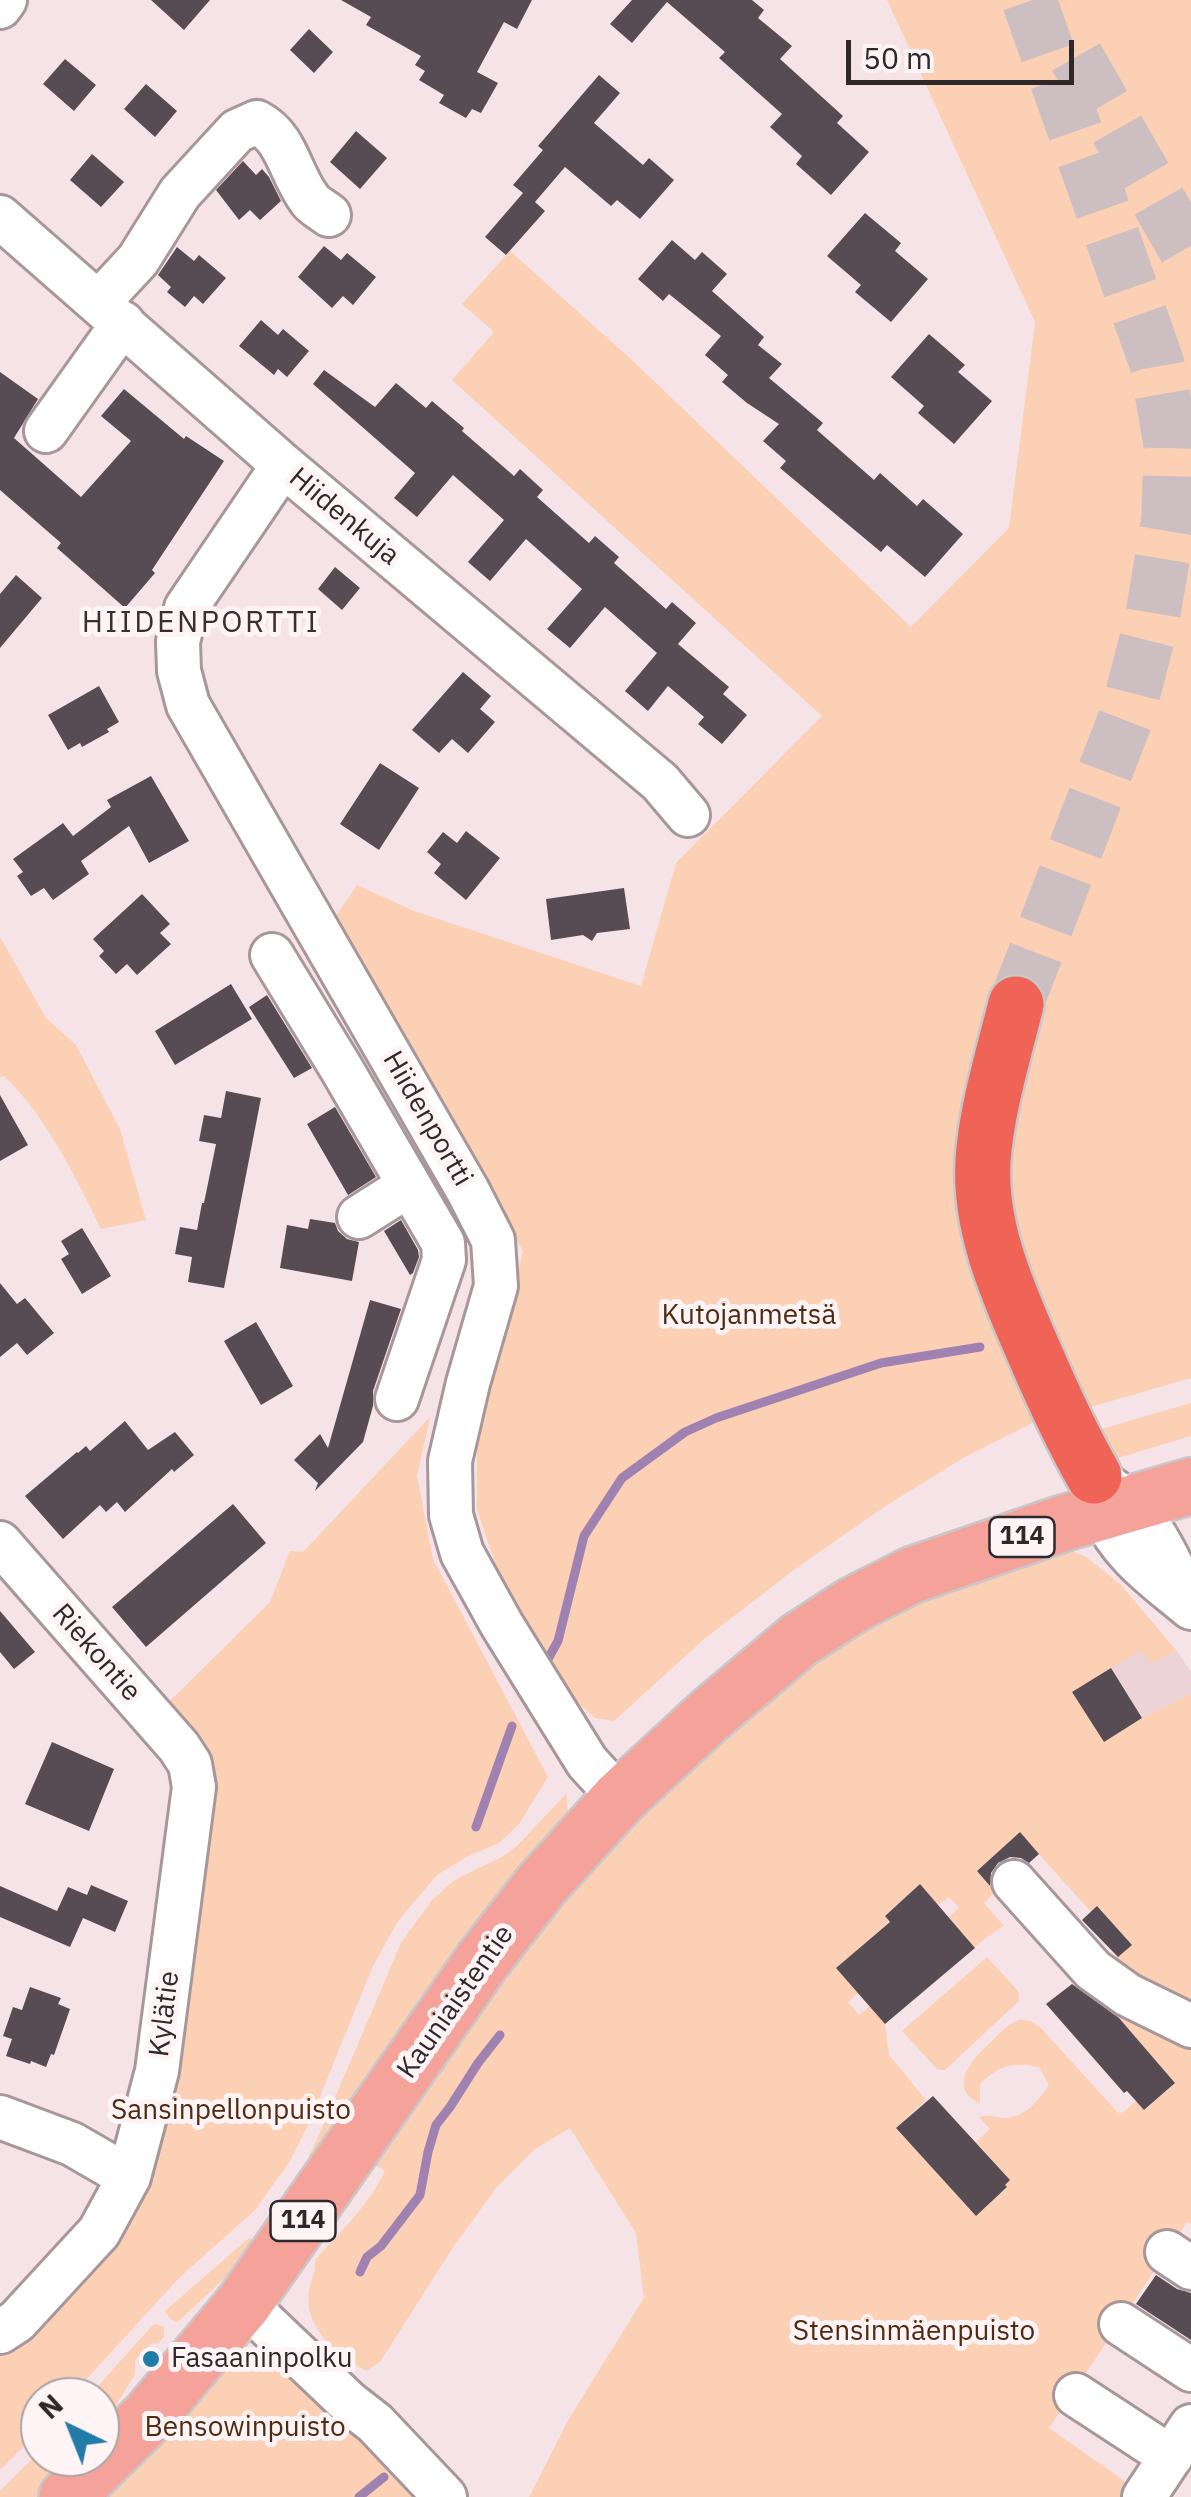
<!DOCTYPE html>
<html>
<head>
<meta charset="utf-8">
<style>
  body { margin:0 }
  #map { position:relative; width:1191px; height:2497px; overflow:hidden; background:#f5e3e7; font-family:"IBM Plex Sans",sans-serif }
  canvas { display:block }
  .north { position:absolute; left:20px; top:2377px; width:100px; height:100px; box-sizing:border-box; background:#fef3f5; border:2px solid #aba2a4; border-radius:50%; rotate:317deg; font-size:28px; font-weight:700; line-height:40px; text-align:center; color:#2f282a }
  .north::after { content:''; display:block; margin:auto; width:35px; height:45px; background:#227caa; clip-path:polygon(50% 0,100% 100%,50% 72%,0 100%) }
  .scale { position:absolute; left:846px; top:40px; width:228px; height:45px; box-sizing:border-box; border:5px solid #2f282a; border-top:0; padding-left:12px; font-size:30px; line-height:35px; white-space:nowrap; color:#2f282a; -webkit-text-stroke:8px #fef3f5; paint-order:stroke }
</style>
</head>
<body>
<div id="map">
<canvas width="1191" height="2497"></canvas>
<div class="north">N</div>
<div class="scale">50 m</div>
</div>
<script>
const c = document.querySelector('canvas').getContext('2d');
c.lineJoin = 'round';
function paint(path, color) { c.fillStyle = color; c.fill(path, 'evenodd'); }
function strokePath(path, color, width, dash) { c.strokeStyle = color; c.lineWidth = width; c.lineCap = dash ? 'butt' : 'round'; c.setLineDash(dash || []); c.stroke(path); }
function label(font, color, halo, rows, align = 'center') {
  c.font = font + ' "IBM Plex Sans",sans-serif'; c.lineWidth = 10; c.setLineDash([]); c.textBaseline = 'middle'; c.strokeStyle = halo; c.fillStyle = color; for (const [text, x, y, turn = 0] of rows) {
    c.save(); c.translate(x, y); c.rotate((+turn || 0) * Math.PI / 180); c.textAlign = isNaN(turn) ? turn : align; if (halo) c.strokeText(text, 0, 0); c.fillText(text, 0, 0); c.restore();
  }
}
paint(new Path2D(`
  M1141,1649L1150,1662L1177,1651L1191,1672V1694L1142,1718L1103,1742L1072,1692Z`), '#ecd3d8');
paint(new Path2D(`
  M887,0H1191V1378L1080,1410L1023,1278L978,1066L1042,1418L963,1458L884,1507L795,1569L703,1640L614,1721L595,1718L579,1704L502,1583L477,1510V1449L523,1251L331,923L357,885L414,911L641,986L676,863L822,716L452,380L494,332L462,304L510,251L633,361L911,627L1009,528L1035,322Z
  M0,937L46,1018L76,1045L120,1129L146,1220L101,1229C77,1179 44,1113 4,1076L0,1077Z
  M1191,1403V1436L1118,1458L1108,1455L1098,1430Z
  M430,1417L417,1476L433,1559L548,1777L519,1824L499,1843L468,1856L437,1875L398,1921L373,1966L310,2121L290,2161L255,2210L179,2278L70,2397H40V2430L0,2470V2343L108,2238L188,1850L207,1749L168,1703L270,1602L290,1551L303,1552Z
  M1053,1543L1086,1557L1120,1584L1177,1651L1150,1663L1141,1650L1072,1692L1104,1741L1142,1718L1191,1694V2019L1104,1969L1131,1944L1098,1907L1091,1912L1020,1833L977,1871L995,1892L984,1903L1004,1926L988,1936L961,1959L956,1953L969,1941L949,1917L959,1908L949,1897L938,1905L920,1885L885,1915L889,1922L837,1968L858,1993L848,2002L859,2015L870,2006L885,2024L889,2055L926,2100L896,2128L976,2215L1007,2188L1005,2185L1010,2180L976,2142L990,2129L979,2117C990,2114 993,2117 1003,2118C1024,2119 1039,2100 1049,2085L1039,2067C1012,2062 1000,2065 980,2084V2103C945,2088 975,2056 993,2040C1000,2033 1008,2023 1019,2020C1028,2019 1034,2023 1041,2028L1120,2115L1136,2101L1145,2110L1175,2083L1089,1984L1191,2034V2224L1187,2222L1049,2428L1136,2489L1130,2497H529L570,2417L644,2298L636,2233L570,2128L535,2149L496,2188L450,2252L380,2362L366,2371C338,2354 303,2329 309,2291C311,2278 316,2275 315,2260C340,2232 369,2205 385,2171L376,2165L392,2140L418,2083L591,1854L813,1657L914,1594Z
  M566,1794L568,1811L562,1828L298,2179L319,2135L401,1943L432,1900L456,1879L502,1857L517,1846Z
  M987,1957L1018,1991L1019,2001L945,2070H938L902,2031Z
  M249,2238L256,2242L245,2259L181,2319L177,2322L170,2319L165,2311Z
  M156,2324L164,2327V2337L157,2344L152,2343L135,2360V2374L100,2432V2397H88L152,2326Z
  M228,2355L256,2356L267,2362L288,2375L352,2432H362L428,2497H89Z
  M40,2451V2457H78L38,2497H0V2491Z`), '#fbd0b4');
strokePath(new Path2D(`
  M544,1666L558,1641L584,1536L622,1478L685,1432L716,1418L881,1363L980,1347
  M476,1827L512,1726
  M360,2272L367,2257L381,2246L420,2195L428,2152L436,2125L450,2107L478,2063L500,2035
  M359,2497L384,2477`), '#9f81b2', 9);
paint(new Path2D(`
  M151,0H210L184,30Z
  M341,0H532L517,29L504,22L477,72L498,83L481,113L472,109L466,118L439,103L444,95L419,80L425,71L415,65L421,56L366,25L371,17Z
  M632,0H752L764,10L758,18L792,46L780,59L843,116L837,123L869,152L831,195L796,164L802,156L770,127L782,114L719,58L725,52L667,2L632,43L610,24Z
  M309,29L333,52L314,73L290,50Z
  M65,59L96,85L74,111L43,84Z
  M599,75L620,93L594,123L643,165L649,158L674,180L640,219L617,200L611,206L565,167L535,202L545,211L506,255L485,237L523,193L513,185L543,150L538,146Z
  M146,84L177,111L155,137L124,109Z
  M356,131L387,158L360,189L330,162Z
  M92,154L124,182L101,207L70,180Z
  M243,161L256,175L262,169L269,177L281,201L260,220L250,210L239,220L216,190Z
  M865,213L901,243L895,251L928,279L891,322L855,292L861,285L827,256Z
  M672,240L695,260L702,252L727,274L712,291L764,337L758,345L782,364L769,378L823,423L817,430L874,480L880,473L917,506L923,499L963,534L925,577L887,545L881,552L780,468L786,461L763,441L779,424L747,403L722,382L728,375L705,355L721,336L669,294L663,301L638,279Z
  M324,246L341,260L347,253L376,277L353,305L343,296L332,308L298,277Z
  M177,247L194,261L199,255L226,278L203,304L194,296L185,307L167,292L171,287L158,275Z
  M261,320L278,335L283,329L309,351L287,377L278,369L274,375L239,346Z
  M929,334L965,365L958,372L992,401L954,444L918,413L924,406L891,377Z
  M324,370L375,407L396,383L426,408L432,401L464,428L462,431L514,476L520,469L543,490L537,497L589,543L595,536L619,557L614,563L666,609L672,602L696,623L678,644L729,687L723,694L747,715L722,744L698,724L704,717L668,686L648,711L625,691L657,653L605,607L570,648L547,629L582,589L526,539L490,581L468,562L504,520L453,475L417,517L394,498L415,473L313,384Z
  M0,372L38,399L14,438L81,497L131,441L101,416L124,389L184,439L186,436L224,461L152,570L155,573L125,608L57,548L61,543L0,490Z
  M335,567L360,588L342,610L318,589Z
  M16,575L42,598L0,648V594Z
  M463,672L491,696L480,709L495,722L468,753L452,739L439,753L412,730Z
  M99,686L119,722L107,729L109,732L82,747L80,743L68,750L48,715Z
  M380,763L419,788L379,850L340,824Z
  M151,776L189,841L149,863L129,826L81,861L89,874L53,900L44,888L31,896L17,876L23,872L13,859L63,823L73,836L111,807L107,800Z
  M466,831L500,858L466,900L434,873L441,864L427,852L443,832L457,843Z
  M624,888L630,929L597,933L592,941L583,935L551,940L546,899Z
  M142,894L170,924L160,933L171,944L137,975L127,964L116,974L99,956L104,951L93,939Z
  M231,984L252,1019L175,1065L155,1031Z
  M267,995L312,1068L294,1078L249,1007Z
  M226,1091L261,1098L224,1288L188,1282L192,1257L175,1254L180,1227L197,1230L202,1203H204L216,1144L199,1141L204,1115L221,1118Z
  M0,1095L28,1145L0,1161Z
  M335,1107L376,1177L348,1195L307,1124Z
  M310,1219L335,1223L338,1231L347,1239L359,1242L352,1281L280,1268L287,1225L308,1229Z
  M401,1220L418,1250L419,1257L413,1273L410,1275L384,1231Z
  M82,1228L111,1276L82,1294L61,1259L69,1254L61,1241Z
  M0,1283L17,1304L25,1298L54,1333L27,1355L17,1343L0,1357Z
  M370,1300L401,1309L373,1391V1406L363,1442L315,1491L318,1483L294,1460L320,1434L328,1448Z
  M256,1322L293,1386L261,1405L224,1341Z
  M125,1421L148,1450L175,1432L194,1455L174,1472L172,1469L125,1512L117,1502L106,1512L100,1505L63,1539L25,1496L77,1452L78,1453L86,1446L90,1451Z
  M233,1504L266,1543L146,1647L112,1607Z
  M0,1611L35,1652L14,1669L0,1652Z
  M1111,1668L1142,1718L1104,1742L1072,1692Z
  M52,1742L114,1769L89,1831L25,1804Z
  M1020,1832L1039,1854L1029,1863L1021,1858L1010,1857L998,1863L991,1873L990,1886L977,1871Z
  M920,1884L975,1948L885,2024L836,1968L890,1922L885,1916Z
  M91,1885L128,1901L115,1932L83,1918L70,1947L0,1917V1886L57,1911L68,1887L87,1895Z
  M1097,1906L1132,1945L1118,1957L1082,1920Z
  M1072,1984L1119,2018L1175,2083L1144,2110L1127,2091L1124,2093L1046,2004Z
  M30,1987L61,1998L58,2004L70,2009L54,2055L51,2054L46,2067L31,2061L30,2064L6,2056L12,2039L3,2036L13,2007L22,2010Z
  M933,2096L1010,2180L1005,2185L1007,2187L976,2216L896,2128Z
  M1156,2275L1177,2289L1191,2293V2340L1136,2304Z`), '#584c54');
strokePath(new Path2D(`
  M1076,57L1191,258
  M1016,1004L1128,712L1152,620L1169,518L1171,444L1157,364L1029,0`), '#cdbec1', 55, [55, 28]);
const minor = new Path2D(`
  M0,7L5,0
  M0,217L283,465L660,782L688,815
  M99,302L138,260L180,193L237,131L257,122C288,138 290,175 310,200C314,206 323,210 329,215
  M46,431L123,323
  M283,465L186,608L178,642L179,671L188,705L468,1191L493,1240L496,1286L468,1383L450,1461L451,1515L462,1553L502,1625L587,1762L620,1798
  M272,955L341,1068L443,1243L444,1260L397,1399
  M359,1217L408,1186
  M1095,1481C1097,1492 1099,1503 1103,1513C1119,1554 1159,1581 1191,1608
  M1110,1488C1149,1515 1164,1549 1184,1591
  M0,1543L179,1747L190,1764L194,1787L157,2071L129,2177L99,2232L17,2321L0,2332
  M1014,1882L1093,1970L1128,1995L1191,2026
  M0,2117L72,2144L129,2177
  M1167,2252L1191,2268
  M244,2303L348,2402L375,2423L445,2497
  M1121,2324L1191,2370
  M1076,2395L1171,2457
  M1144,2497L1191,2426`);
const major = new Path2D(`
  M67,2497L150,2415L244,2303L483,1960L542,1884L620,1798L711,1714L799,1640L853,1605L912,1575L1064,1523L1191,1486`);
const highway = new Path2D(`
  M1016,1004C1004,1053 986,1111 983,1161C979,1228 1008,1292 1034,1352C1052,1394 1071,1436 1094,1476`);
strokePath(minor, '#a7979a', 48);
strokePath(major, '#c9c7c8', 60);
strokePath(highway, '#c9c7c8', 60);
strokePath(minor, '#fff', 42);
strokePath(major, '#f5a29a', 55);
strokePath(highway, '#ef6456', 55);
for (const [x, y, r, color] of [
  [151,2359,10,"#227caa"]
]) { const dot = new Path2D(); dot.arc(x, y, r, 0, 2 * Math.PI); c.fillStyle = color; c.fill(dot); strokePath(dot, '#fef3f5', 4); }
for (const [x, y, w] of [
  [1022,1537,65],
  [303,2221,65]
]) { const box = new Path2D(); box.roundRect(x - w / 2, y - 20, w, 40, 8); c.fillStyle = '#fef3f5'; c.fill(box); strokePath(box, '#2f282a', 2.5); }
label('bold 25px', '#2f282a', null, [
  ["114",1022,1537],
  ["114",303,2221]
]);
label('28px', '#2f282a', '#fef3f5', [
  ["Hiidenkuja",344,517,40],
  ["Hiidenportti",427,1119,60],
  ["Riekontie",96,1653,49],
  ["Kauniaistentie",456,2002,-55],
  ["Kylätie",165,2014,-83]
]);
label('28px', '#4f2b11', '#fef3f5', [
  ["Kutojanmetsä",749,1316],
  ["Sansinpellonpuisto",231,2111],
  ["Stensinmäenpuisto",914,2332],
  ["Bensowinpuisto",245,2428]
]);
label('28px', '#2f282a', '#fef3f5', [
  ["Fasaaninpolku",171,2359]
], 'left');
c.letterSpacing = '2.5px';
label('30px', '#3b2e31', '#fef3f5', [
  ["HIIDENPORTTI",201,623]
]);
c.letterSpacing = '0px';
</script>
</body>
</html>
